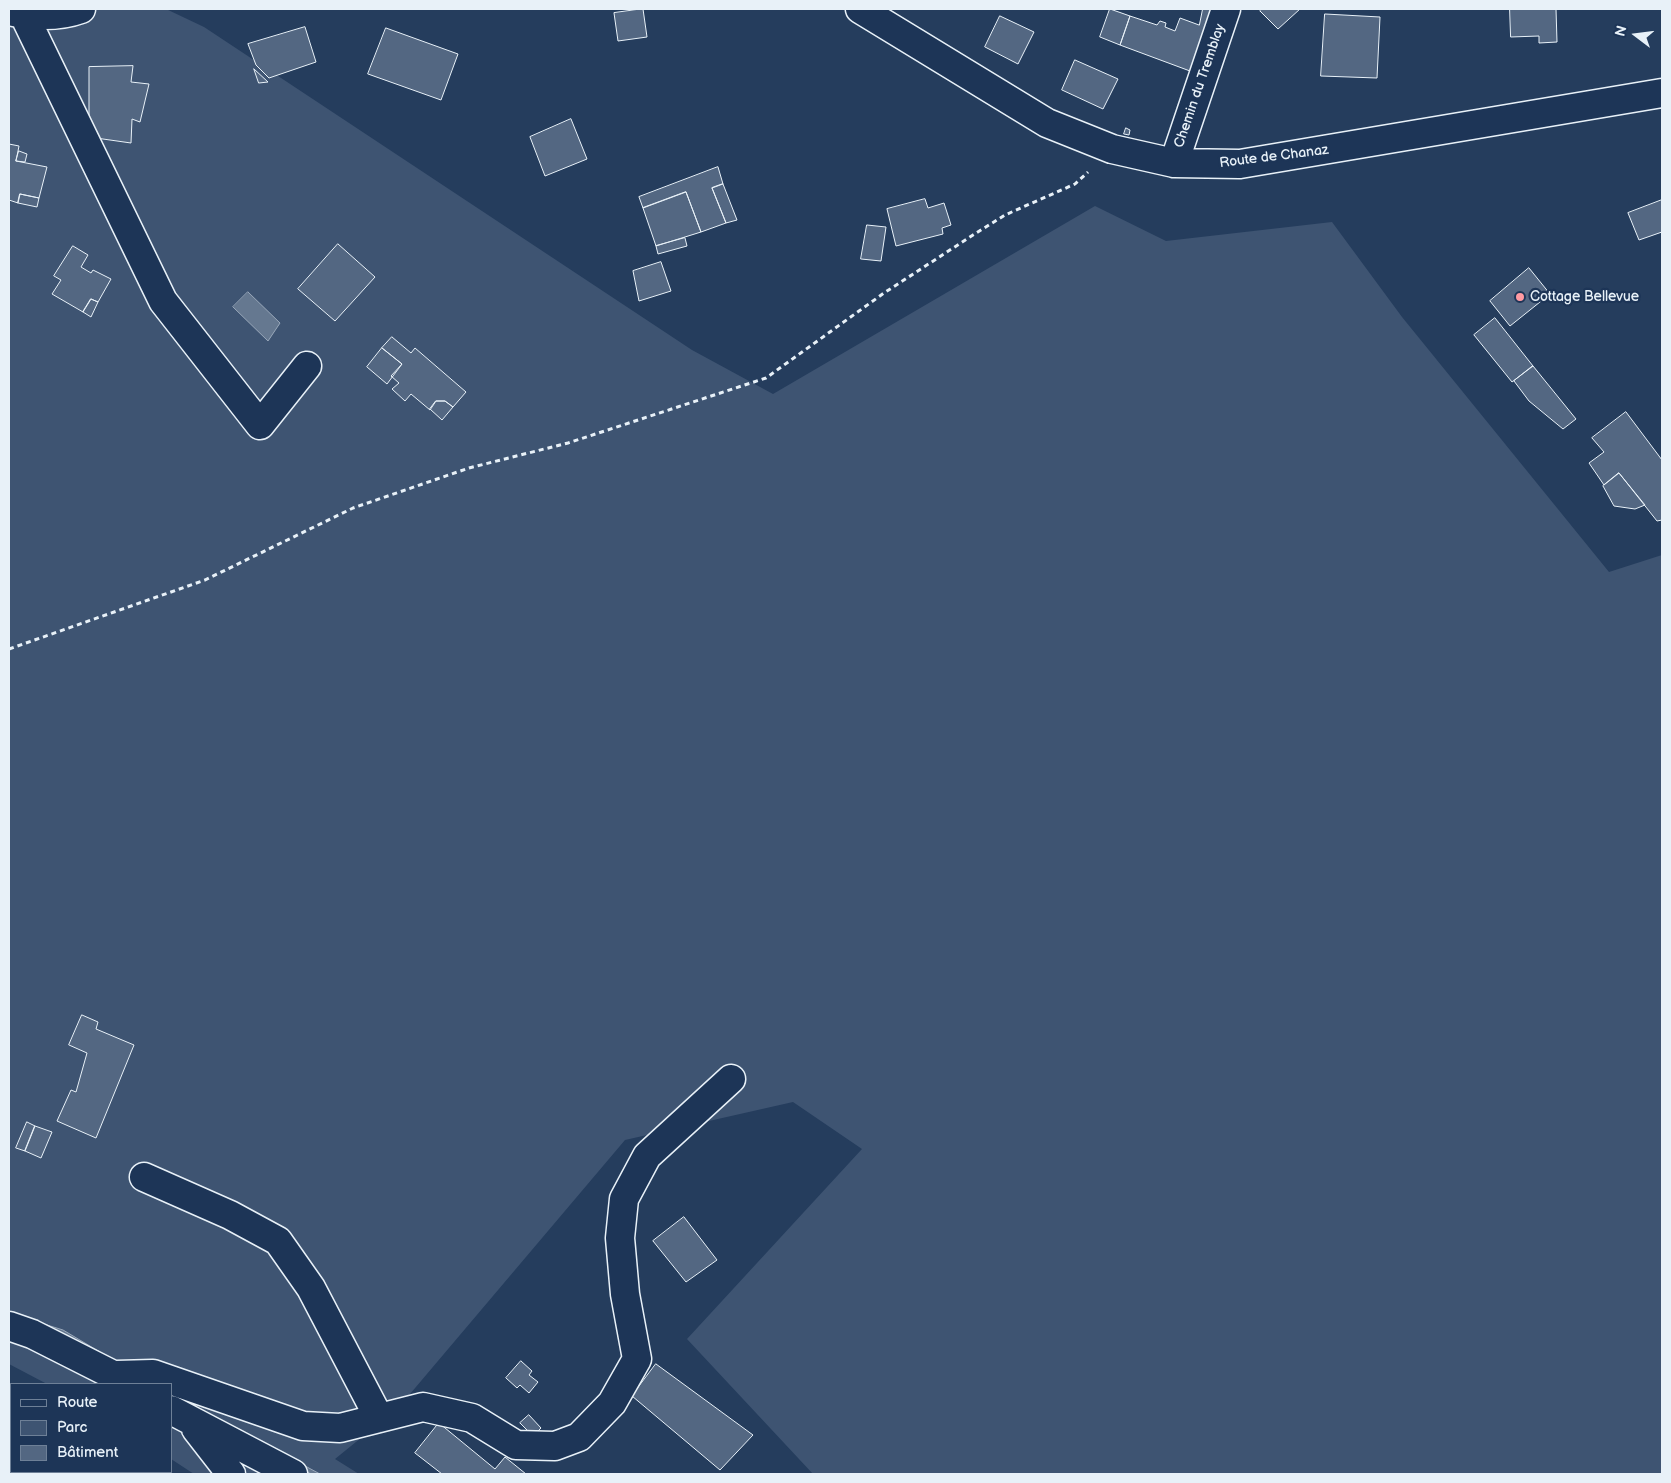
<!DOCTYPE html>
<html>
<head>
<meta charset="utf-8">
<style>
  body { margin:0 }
  #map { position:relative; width:1671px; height:1483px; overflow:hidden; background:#253d5d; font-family:"Balsamiq Sans",sans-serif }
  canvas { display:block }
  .frame { position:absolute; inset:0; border:10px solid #e8f1f8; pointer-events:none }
  .legend { position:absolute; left:10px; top:1383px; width:162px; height:90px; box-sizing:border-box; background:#1d3557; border:1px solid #6e8097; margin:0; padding:6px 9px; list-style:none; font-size:15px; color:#e8f1f8 }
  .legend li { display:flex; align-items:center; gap:10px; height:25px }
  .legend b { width:25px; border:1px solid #6e8097 }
  .north { position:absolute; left:1611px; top:10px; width:50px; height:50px; -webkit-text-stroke:4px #1d3557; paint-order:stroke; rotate:285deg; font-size:14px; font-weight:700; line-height:20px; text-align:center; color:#e8f1f8 }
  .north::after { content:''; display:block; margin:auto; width:18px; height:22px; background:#e8f1f8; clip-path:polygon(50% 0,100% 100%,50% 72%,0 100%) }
</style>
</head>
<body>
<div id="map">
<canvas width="1671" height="1483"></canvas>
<div class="frame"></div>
<ul class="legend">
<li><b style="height:6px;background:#1d3557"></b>Route</li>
<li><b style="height:14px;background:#3e5472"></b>Parc</li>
<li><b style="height:14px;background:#536782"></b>Bâtiment</li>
</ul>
<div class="north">N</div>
</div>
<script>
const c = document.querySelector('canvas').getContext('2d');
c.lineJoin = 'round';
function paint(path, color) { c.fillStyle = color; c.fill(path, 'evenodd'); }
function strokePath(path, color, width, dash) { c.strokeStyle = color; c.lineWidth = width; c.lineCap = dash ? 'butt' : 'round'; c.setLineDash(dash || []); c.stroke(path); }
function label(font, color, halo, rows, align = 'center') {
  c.font = font + ' "Balsamiq Sans",sans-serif'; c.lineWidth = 4.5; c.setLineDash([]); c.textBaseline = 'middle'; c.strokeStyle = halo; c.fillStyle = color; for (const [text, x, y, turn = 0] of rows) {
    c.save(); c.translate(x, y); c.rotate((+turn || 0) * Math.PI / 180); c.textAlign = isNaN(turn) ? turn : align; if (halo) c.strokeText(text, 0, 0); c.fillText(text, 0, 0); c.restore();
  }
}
paint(new Path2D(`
  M9,9H166L204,27L692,350L773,394L1095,206L1166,241L1332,222L1402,317L1609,572L1662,555V1474H813L687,1339L862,1149L793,1102L625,1140L399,1407L335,1459L359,1474H194L171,1459V1384H47L9,1364Z`), '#3e5472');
const water = new Path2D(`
  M248,292L280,323L268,341L233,307Z
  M9,1313L63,1330L100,1352L97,1357Z
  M171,1394L320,1474H311L171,1400Z`);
paint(water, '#657890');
strokePath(water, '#99a8ba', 1);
const building = new Path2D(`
  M643,9L647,37L618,41L614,13Z
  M1110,9L1130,16L1120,45L1100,37Z
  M1203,9H1212L1190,71L1120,45L1130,16L1157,25L1160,21L1166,23L1165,27L1175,31L1180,18L1199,25Z
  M1262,9H1300L1278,29L1260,11Z
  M1510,9H1556L1557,42L1539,43V36L1511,37Z
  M1325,14L1380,17L1377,78L1321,76Z
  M1000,16L1034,32L1018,64L985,47Z
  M305,27L316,62L269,78L256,65L248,44Z
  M386,28L458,54L441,100L368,74Z
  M1075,60L1118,79L1103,109L1062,90Z
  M133,66L131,82L149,84L140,122L132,119L131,143L89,137V67Z
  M254,69L268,82L259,83Z
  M571,119L587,159L545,176L530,137Z
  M1126,128L1130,130L1129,135L1124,134Z
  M9,144L19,146L16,161L47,167L39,198L20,194L18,203L9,200Z
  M19,151L27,154L25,162L16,161Z
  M718,167L723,184L712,188L726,223L701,232L686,192L643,208L639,197Z
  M723,184L737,220L726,223L712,188Z
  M686,192L701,232L656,246L643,208Z
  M20,194L39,198L37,207L18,203Z
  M925,199L928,208L944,203L951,225L942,228L943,234L896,246L887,209Z
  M1662,200V232L1639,240L1628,213Z
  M867,225L886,227L881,261L861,259Z
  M685,238L687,246L658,254L656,246Z
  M338,244L375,277L335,321L298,289Z
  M73,246L88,255L81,267L91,273L93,270L111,279L98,302L91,299L83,312L52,294L61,280L54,276Z
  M661,262L671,291L639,301L633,271Z
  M1529,268L1550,294L1510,326L1490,301Z
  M91,299L98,302L91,317L83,312Z
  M1495,318L1533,366L1512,382L1474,335Z
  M392,337L411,353L415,348L466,392L453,407L445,401H436L430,410L411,394L405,401L392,389L399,383L391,376L402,364L382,348Z
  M382,348L402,364L387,384L367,367Z
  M1533,366L1576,419L1563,429L1529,401L1514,381Z
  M436,401H445L453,407L442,420L430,409Z
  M1626,412L1662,460V520L1657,521L1619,473L1604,485L1589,463L1604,452L1592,438Z
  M1619,473L1645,505L1635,509L1614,506L1603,486Z
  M82,1015L98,1022L96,1029L134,1045L96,1138L57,1121L71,1090L76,1092L87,1053L69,1045Z
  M27,1122L35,1126L25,1151L16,1148Z
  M35,1126L52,1132L41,1158L25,1151Z
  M684,1217L717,1260L686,1282L653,1241Z
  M521,1361L532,1371L529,1375L538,1382L529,1393L520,1385L517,1388L506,1378Z
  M656,1364L753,1435L720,1470L632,1396Z
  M529,1415L541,1428L533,1436L520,1423Z
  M439,1423L495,1469L505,1457L526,1474H442L415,1453Z`);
paint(building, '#536782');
strokePath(building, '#e8f1f8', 1);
const minor = new Path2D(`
  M860,9L1047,123L1112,149L1174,163L1240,164L1662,93
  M9,11C32,16 59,17 81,9
  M24,15L163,301L260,425L307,366
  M1174,163L1226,9
  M144,1177L230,1215L278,1241L311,1288L379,1418
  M9,1326L32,1334L131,1384
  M116,1375L153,1374L303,1426L340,1428L423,1407L472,1418L516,1445L555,1446L579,1437L612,1403L637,1359L625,1294L620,1238L624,1199L647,1156L731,1079
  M171,1410L293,1474
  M196,1429L231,1474`);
strokePath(minor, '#e8f1f8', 31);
strokePath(new Path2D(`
  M9,649L205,580L353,508L469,468L568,443L766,378L884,293L973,235L1005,215L1075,184L1088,172`), '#e8f1f8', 3, [5, 4]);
strokePath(minor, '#1d3557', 28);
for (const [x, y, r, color] of [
  [1520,297,5,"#ff9aa2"]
]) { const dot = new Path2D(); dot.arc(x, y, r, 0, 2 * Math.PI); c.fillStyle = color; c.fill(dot); strokePath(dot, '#1d3557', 2); }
label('14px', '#e8f1f8', '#1d3557', [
  ["Chemin du Tremblay",1200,86,-71],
  ["Route de Chanaz",1274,157,-7]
]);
label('14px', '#e8f1f8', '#1d3557', [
  ["Cottage Bellevue",1530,297]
], 'left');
</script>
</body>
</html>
